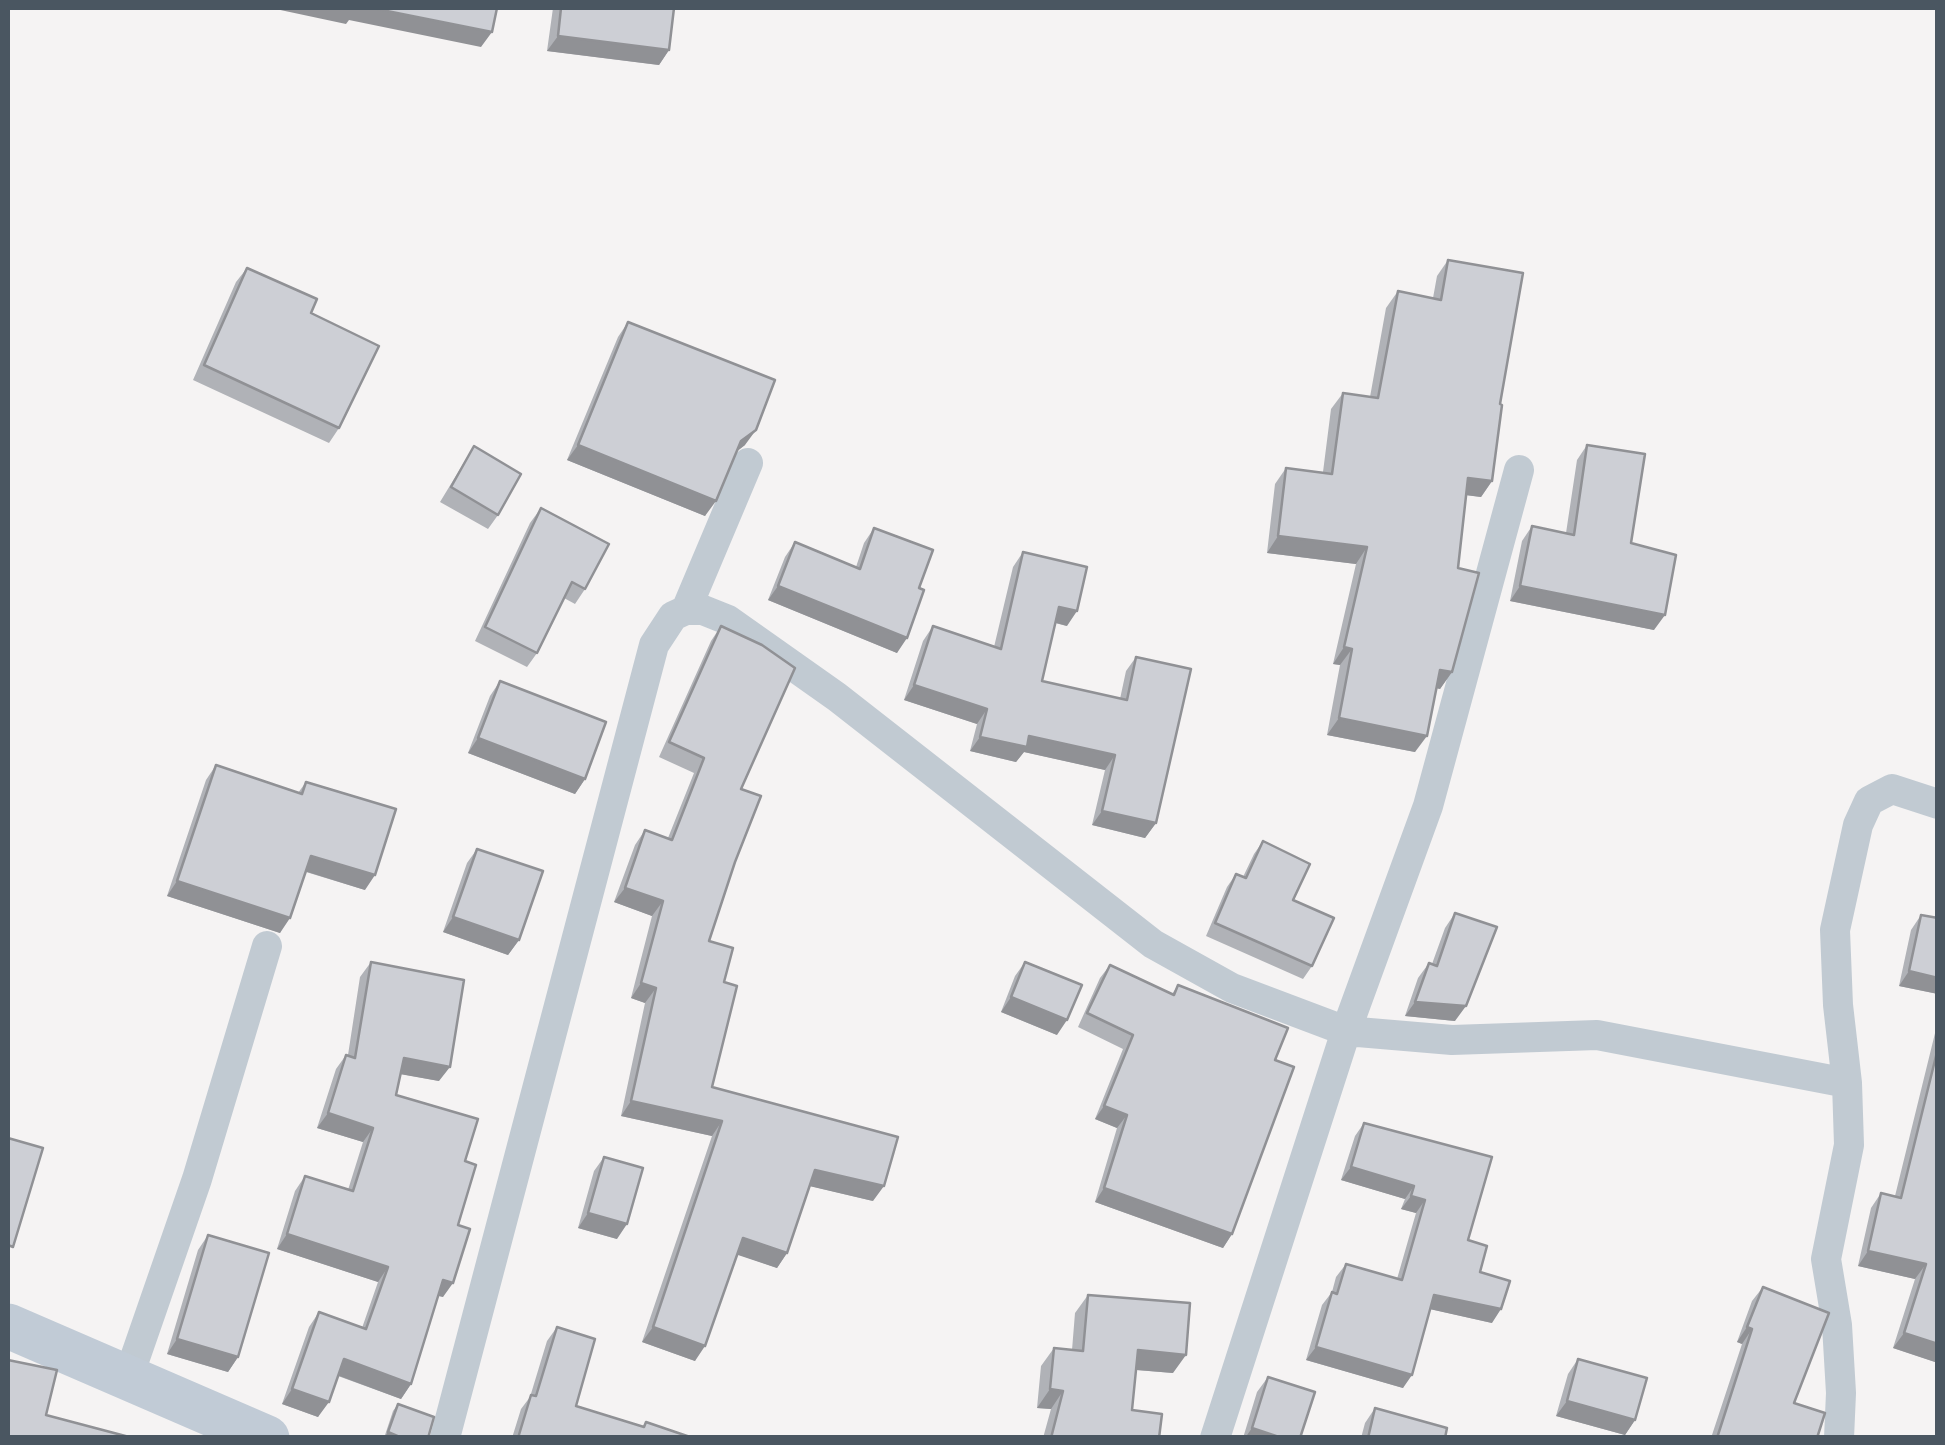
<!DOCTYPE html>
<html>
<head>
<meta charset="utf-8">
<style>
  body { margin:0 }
  #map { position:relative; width:1945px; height:1445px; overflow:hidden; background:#f5f3f3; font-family:"Roboto Condensed",sans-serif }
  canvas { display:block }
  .frame { position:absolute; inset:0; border:10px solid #4a5661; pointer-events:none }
</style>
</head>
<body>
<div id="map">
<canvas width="1945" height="1445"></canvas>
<div class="frame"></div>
</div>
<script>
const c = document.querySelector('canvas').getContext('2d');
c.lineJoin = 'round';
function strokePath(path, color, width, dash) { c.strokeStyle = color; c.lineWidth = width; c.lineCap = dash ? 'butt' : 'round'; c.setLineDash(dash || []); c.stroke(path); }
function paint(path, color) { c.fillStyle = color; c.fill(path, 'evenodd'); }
strokePath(new Path2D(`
  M686,610L748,463
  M128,1378L197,1179L267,946
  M445,1438L654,645L673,616L686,610H703L728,620L837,697L1153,944L1232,988L1346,1031L1452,1040L1597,1035L1847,1083
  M1215,1438L1346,1031L1428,806L1519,470
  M1839,1438L1841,1393L1837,1325L1826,1259L1849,1145L1847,1083L1838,1005L1835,930L1858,825L1869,801L1892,789L1938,804`), '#c1cad2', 30);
strokePath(new Path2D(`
  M8,1326L267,1438`), '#c1cbd6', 45);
paint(new Path2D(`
  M553,8H674L669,50L659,65L547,51Z
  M1448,260L1500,404L1492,481L1481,497L1466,495L1458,568L1452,672L1440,689L1436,688L1415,752L1327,735L1340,665L1333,664L1356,564L1267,553L1275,484L1286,468L1323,472L1331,409L1343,393L1370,397L1386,308L1398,291L1433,298L1437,276Z
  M247,268L311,313L339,428L329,443L193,380L236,282Z
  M628,322L745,445L737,451L705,516L567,460L618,337Z
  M1587,445L1631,543L1654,630L1510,601L1522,541L1532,526L1566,533L1577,460Z
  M474,446L498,515L488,529L440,502Z
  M541,508L585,589L575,604L564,598L537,653L527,667L475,641L530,523Z
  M874,528L919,588L897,653L768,600L785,557L795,542L856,567L864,543Z
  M1023,552L1067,626L1055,623L1042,681L1120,699L1126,671L1136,657L1156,823L1145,838L1092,825L1105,770L1024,752L1016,762L970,751L977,724L904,700L923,641L933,626L994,647L1013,567Z
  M721,626L741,789L735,862L709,941L724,982L712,1087L873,1201L810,1186L787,1253L777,1268L737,1254L695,1361L642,1342L712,1136L621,1116L645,1003L631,998L652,916L614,902L635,845L645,830L668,838L694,773L659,757L711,641Z
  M500,681L585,779L575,794L468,753L490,696Z
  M216,765L298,793L306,782L365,890L306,872L280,933L167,896L206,780Z
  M1263,841L1293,900L1312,966L1303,979L1206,936L1227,887L1236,874L1243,877L1254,854Z
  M477,849L519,940L508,955L443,932L467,863Z
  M1455,913V1021L1405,1016L1418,978L1429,963L1432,964L1445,928Z
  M1921,915L1938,918V994L1899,986L1911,930Z
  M371,962L439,1081L401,1074L396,1095L465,1161L458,1225L443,1297L438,1296L411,1384L401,1399L338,1376L318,1417L282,1404L309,1327L319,1312L362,1328L378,1282L277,1249L295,1191L305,1176L348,1190L363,1142L317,1128L336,1069L346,1055H348L360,977Z
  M1025,962L1057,1035L1001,1012L1015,976Z
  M1110,965L1172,994L1178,985L1275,1060L1232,1234L1223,1248L1095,1202L1117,1128L1095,1119L1123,1049L1078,1027L1100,978Z
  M1938,1021V1363L1893,1348L1915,1279L1858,1266L1871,1208L1881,1193L1895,1196Z
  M1364,1123L1468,1240L1480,1272L1492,1323L1430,1309L1403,1388L1306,1360L1322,1305L1332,1292L1336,1277L1346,1264L1397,1279L1416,1213L1401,1209L1405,1199L1341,1180L1355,1136Z
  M604,1157L617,1239L578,1228L594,1171Z
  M208,1235L238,1357L228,1372L167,1354L198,1250Z
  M1763,1287L1794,1403L1817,1438H1711L1742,1344L1737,1342L1752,1301Z
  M1088,1295L1173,1373L1136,1370L1132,1410L1159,1438H1043L1051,1409L1037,1408L1041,1366L1054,1348L1072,1350L1075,1313Z
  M557,1327L576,1406L643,1426L646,1422L693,1438H512L521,1409L530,1397L547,1341Z
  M1578,1359L1635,1420L1625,1435L1556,1416L1568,1374Z
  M1268,1377L1300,1438H1243L1257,1392Z
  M398,1404L428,1438H384L393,1411Z
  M1375,1408L1445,1438H1361L1365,1423Z`), '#b0b2b7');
paint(new Path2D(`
  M271,8H372L492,32L481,47L349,20L346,24Z
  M558,36L669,50L659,65L547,51Z
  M756,430L745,445L731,456L741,441Z
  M578,445L716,501L705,516L567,460Z
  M1468,478L1492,481L1481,497L1457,494Z
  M1278,536L1367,547L1356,564L1267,553Z
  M778,586L907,638L897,653L768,600Z
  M1520,586L1665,615L1654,630L1510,601Z
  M1059,607L1077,611L1067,626L1049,621Z
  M1344,647L1352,649L1340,665L1333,664Z
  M1440,670L1452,672L1440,689L1428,686Z
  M914,685L987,709L977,724L904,700Z
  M1339,718L1427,736L1415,752L1327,735Z
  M1029,736L1115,755L1105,770L1024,752L1016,762L970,751L980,737Z
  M478,738L585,779L575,794L468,753Z
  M1102,811L1156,823L1145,838L1092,825Z
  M311,856L375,875L365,890L301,870Z
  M177,881L290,918L280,933L167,896Z
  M625,888L663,901L652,916L614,902Z
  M453,917L519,940L508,955L443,932Z
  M1909,971L1938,978V994L1899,986Z
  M641,983L656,988L645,1003L631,998Z
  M1011,997L1067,1020L1057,1035L1001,1012Z
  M1415,1002L1466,1006L1455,1021L1405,1016Z
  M404,1058L450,1067L439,1081L394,1073Z
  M631,1101L722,1121L712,1136L621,1116Z
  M1104,1106L1127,1115L1117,1128L1095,1119Z
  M328,1113L373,1128L363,1142L317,1128Z
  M1351,1167L1414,1186L1405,1199L1341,1180Z
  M815,1170L884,1186L873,1201L805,1185Z
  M1104,1188L1232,1234L1223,1248L1095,1202Z
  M1411,1196L1425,1200L1416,1213L1401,1209Z
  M588,1213L627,1224L617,1239L578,1228Z
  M287,1234L388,1267L378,1282L277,1249Z
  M743,1238L787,1253L777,1268L732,1253Z
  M1868,1251L1926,1264L1915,1279L1858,1266Z
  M443,1280L453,1283L443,1297L433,1294Z
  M1434,1295L1501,1309L1492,1323L1425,1308Z
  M653,1327L705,1346L695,1361L642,1342Z
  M1747,1327L1752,1329L1742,1344L1737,1342Z
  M1904,1333L1938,1344V1363L1893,1348Z
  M177,1339L238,1357L228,1372L167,1354Z
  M1316,1347L1412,1375L1403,1388L1306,1360Z
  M1138,1350L1186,1355L1173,1373L1125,1369Z
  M344,1359L411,1384L401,1399L334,1374Z
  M292,1389L329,1402L318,1417L282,1404Z
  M1050,1389L1063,1391L1051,1409L1037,1408Z
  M1567,1401L1635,1420L1625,1435L1556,1416Z
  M1252,1428L1282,1438H1245Z
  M388,1432L402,1438H384Z`), '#909195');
const building = new Path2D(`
  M372,8H497L492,32Z
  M561,8H674L669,50L558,36Z
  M1448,260L1523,273L1500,404L1502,405L1492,481L1468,478L1458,568L1479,573L1452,672L1440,670L1427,736L1339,718L1352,649L1344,647L1367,547L1278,536L1286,468L1332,474L1343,393L1378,398L1398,291L1441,300Z
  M247,268L317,299L311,313L379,346L339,428L204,365Z
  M628,322L775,380L756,430L741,441L716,501L578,445Z
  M1587,445L1645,454L1631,543L1676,555L1665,615L1520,586L1532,526L1574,535Z
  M474,446L521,474L498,515L451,487Z
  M541,508L609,544L585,589L572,582L537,653L485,627Z
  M874,528L933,550L919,588L924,590L907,638L778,586L795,542L860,569Z
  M1023,552L1087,567L1077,611L1059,607L1042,681L1127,700L1136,657L1191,669L1156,823L1102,811L1115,755L1029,736L1027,747L980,737L987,709L914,685L933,626L1001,649Z
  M721,626L762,645L795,668L741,789L761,796L735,862L709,941L733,948L724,982L737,986L712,1087L898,1137L884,1186L815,1170L787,1253L743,1238L705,1346L653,1327L722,1121L631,1101L656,988L641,983L663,901L625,888L645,830L672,840L704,758L669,742Z
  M500,681L606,722L585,779L478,738Z
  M216,765L302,794L306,782L396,809L375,875L311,856L290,918L177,881Z
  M1263,841L1310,864L1293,900L1334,918L1312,966L1215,923L1236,874L1246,878Z
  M477,849L543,871L519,940L453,917Z
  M1455,913L1497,927L1466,1006L1415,1002L1429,963L1437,966Z
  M1921,915L1938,918V978L1909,971Z
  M371,962L464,980L450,1067L404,1058L396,1095L478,1119L465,1161L476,1165L458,1225L470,1229L453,1283L443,1280L411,1384L344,1359L329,1402L292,1389L319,1312L366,1329L388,1267L287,1234L305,1176L353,1191L373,1128L328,1113L346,1055L355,1058Z
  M1025,962L1082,985L1067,1020L1011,997Z
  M1110,965L1174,995L1178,985L1288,1028L1275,1060L1294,1067L1232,1234L1104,1188L1127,1115L1104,1106L1133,1035L1087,1013Z
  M1938,1048V1344L1904,1333L1926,1264L1868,1251L1881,1193L1901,1198Z
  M1364,1123L1492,1157L1468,1240L1487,1246L1480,1272L1510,1281L1501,1309L1434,1295L1412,1375L1316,1347L1332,1292L1337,1294L1346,1264L1402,1280L1425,1200L1411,1196L1414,1186L1351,1167Z
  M8,1138L43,1148L13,1247L8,1245Z
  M604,1157L643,1168L627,1224L588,1213Z
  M208,1235L269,1253L238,1357L177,1339Z
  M1763,1287L1829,1313L1794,1403L1825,1413L1817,1438H1717L1752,1329L1747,1327Z
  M1088,1295L1190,1303L1186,1355L1138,1350L1132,1410L1162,1414L1159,1438H1051L1063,1391L1050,1389L1054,1348L1083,1351Z
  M557,1327L595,1339L576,1406L644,1427L646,1422L693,1438H518L531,1395L536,1396Z
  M1578,1359L1647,1378L1635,1420L1567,1401Z
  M8,1360L57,1370L46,1415L133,1438H8Z
  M1268,1377L1315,1392L1300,1438H1282L1252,1428Z
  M398,1404L434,1417L428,1438H402L388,1432Z
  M1375,1408L1447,1428L1445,1438H1368Z`);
paint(building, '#cdcfd5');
strokePath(building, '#909195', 2.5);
</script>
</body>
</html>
